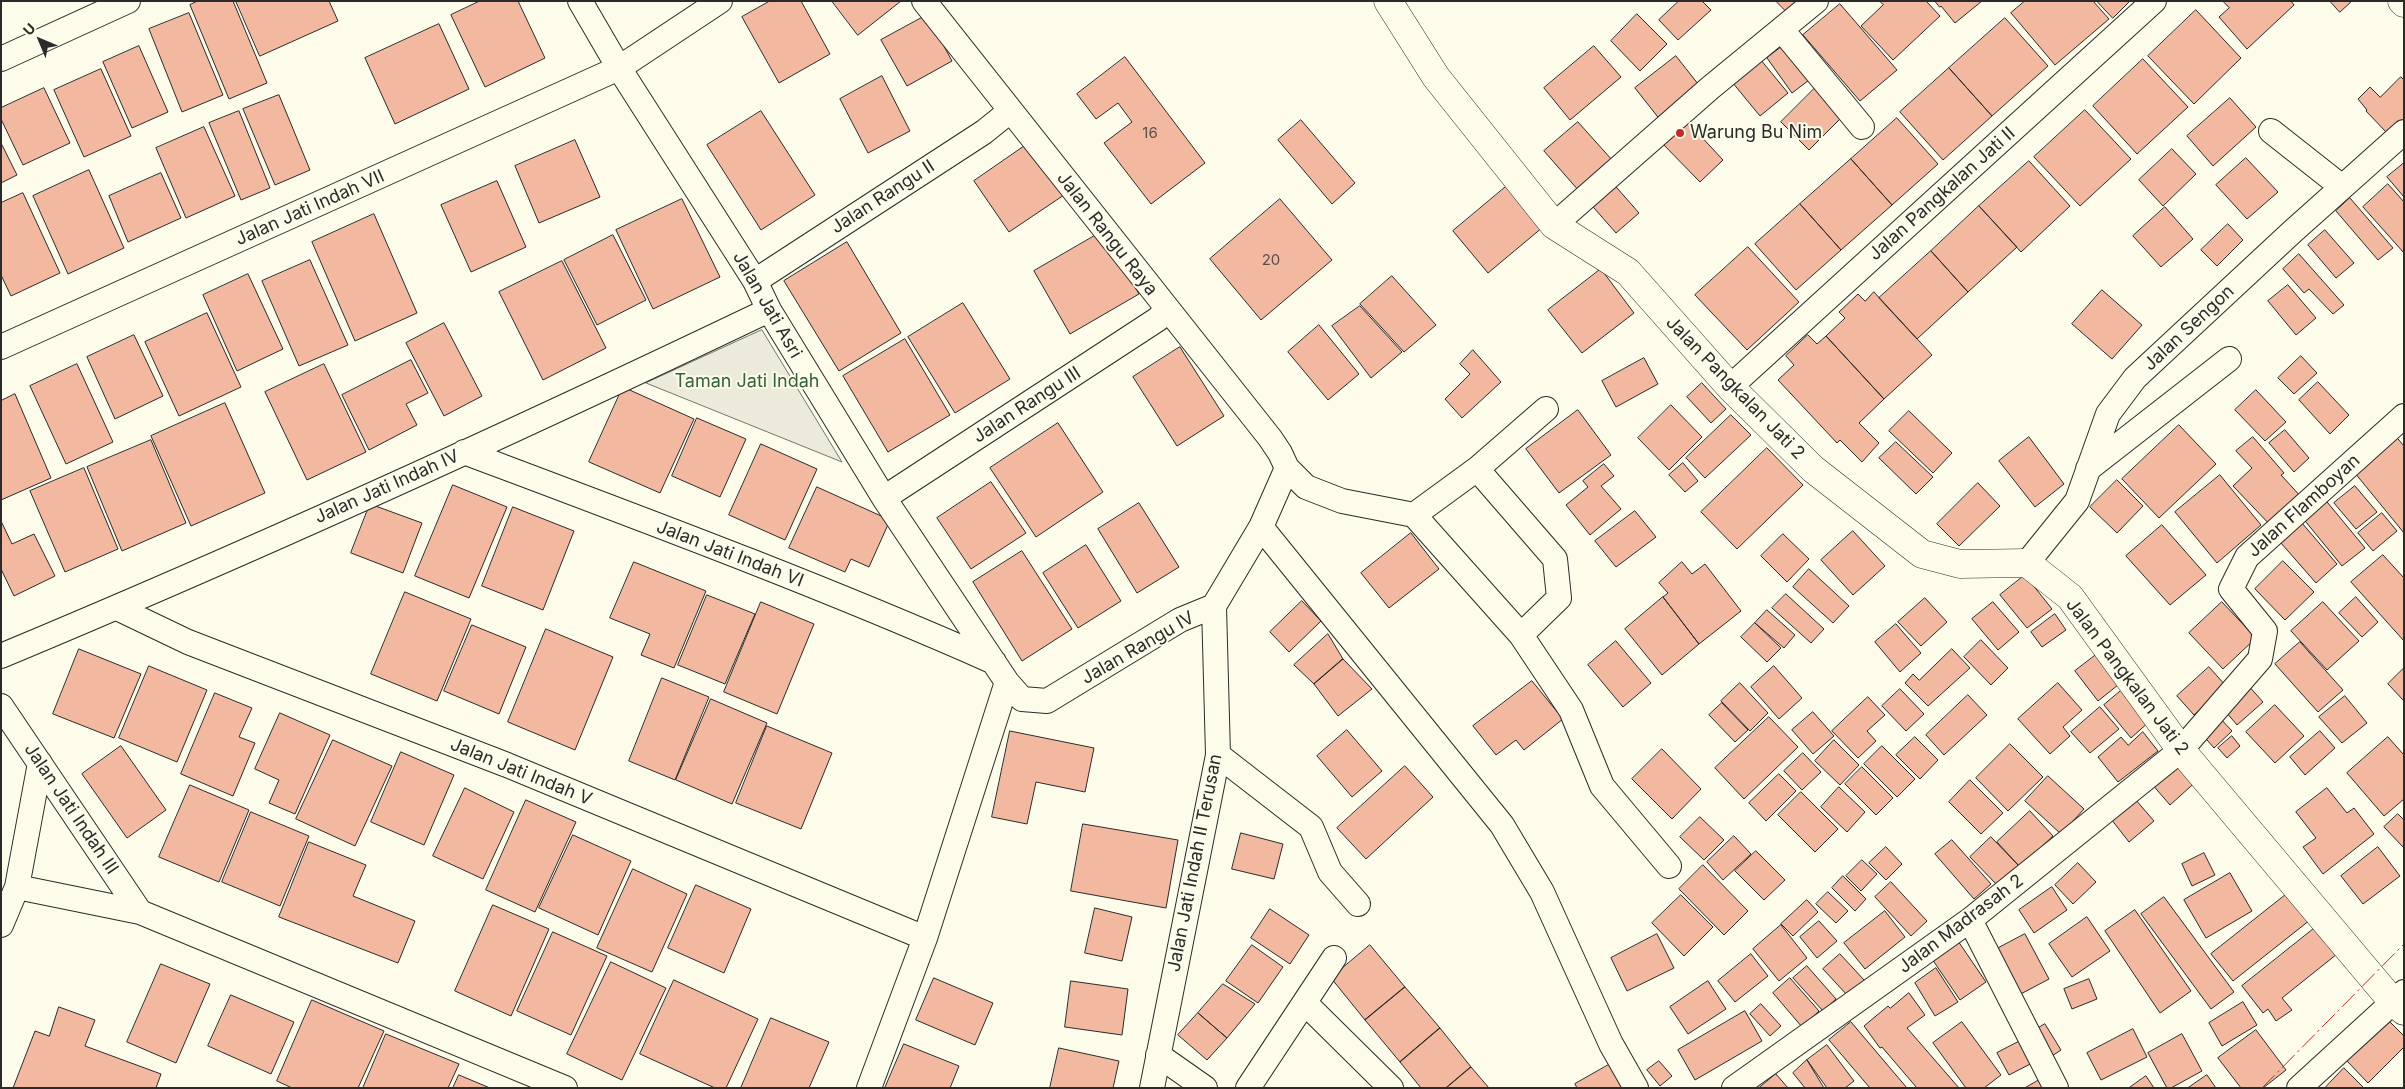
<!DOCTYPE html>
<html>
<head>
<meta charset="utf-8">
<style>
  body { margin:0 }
  #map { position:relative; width:2405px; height:1089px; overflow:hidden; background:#fdfbea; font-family:Inter,sans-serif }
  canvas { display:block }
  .frame { position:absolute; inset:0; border:2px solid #2b2b2b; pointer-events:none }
  .north { position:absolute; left:15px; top:15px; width:50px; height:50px; -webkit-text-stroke:4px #fdfbea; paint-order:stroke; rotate:315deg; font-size:14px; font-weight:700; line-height:20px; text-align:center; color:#2b2b2b }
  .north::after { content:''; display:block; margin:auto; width:18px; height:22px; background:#2b2b2b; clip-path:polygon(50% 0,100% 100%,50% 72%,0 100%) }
</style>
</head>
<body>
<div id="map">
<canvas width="2405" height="1089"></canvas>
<div class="frame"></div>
<div class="north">U</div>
</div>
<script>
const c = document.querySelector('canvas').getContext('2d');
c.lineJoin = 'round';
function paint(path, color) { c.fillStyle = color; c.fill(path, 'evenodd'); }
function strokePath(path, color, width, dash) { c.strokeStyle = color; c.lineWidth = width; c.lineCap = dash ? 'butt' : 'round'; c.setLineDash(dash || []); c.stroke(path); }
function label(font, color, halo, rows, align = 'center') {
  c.font = font + ' Inter,sans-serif'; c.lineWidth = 4; c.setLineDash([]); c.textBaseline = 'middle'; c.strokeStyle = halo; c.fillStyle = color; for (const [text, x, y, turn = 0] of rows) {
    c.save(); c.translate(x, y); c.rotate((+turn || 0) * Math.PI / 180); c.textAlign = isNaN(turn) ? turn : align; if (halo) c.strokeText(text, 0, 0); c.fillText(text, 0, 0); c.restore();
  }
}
const green = new Path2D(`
  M762,330L842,462L646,383Z`);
paint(green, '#ecebdb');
strokePath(green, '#74746e', 1);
const building = new Path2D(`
  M198,1H233L267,83L229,99L190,5Z
  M236,1H329L338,21L260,56Z
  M480,1H518L545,58L485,87L451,15Z
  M770,1H801L830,54L779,83L742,17Z
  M832,1H901L858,35Z
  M1679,1H1702L1711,10L1678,40L1659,20Z
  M1776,1H1802L1789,14Z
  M1880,1H1926L1940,16L1893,60L1861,26L1883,5Z
  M1935,1H1982L1955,23L1941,6L1940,7Z
  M2025,1H2093L2109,19L2055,65L2011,13Z
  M2097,1H2130L2113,18Z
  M2223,1H2291L2294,5L2247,49L2219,17L2229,8Z
  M2330,1H2352L2340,12Z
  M1840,4L1897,70L1860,101L1803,35Z
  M2196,10L2241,58L2194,104L2148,56Z
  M189,13L223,95L182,112L149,29Z
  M1637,14L1667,44L1640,71L1611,41Z
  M927,15L952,61L907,86L881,40Z
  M2005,18L2048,66L1992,116L1949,68Z
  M439,24L469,89L395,124L365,58Z
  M1788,42L1813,77L1792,93L1767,58Z
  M139,46L168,112L132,128L103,62Z
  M1594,46L1621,77L1570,120L1544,88Z
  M1676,56L1702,89L1661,121L1635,88Z
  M1125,57L1205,163L1151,204L1104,143L1132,122L1118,103L1096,119L1077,94Z
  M1760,59L1788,93L1760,116L1732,82Z
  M2143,59L2188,107L2137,154L2093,106Z
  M1949,68L1992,116L1943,160L1900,112Z
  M101,69L131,136L84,157L54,90Z
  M882,76L910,131L868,153L840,99Z
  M2401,77L2404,80V119L2388,134L2366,111L2367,110L2358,99L2370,87L2380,97Z
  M1819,84L1847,112L1809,150L1781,122Z
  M44,88L70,143L23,165L1,119V108Z
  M279,95L310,170L275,185L243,109Z
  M2230,98L2256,127L2213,166L2187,136Z
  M2085,110L2131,159L2080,206L2034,157Z
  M239,111L270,188L241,200L209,123Z
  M761,111L815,195L761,230L707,145Z
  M1684,118L1723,160L1700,182L1660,141Z
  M1897,118L1938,164L1892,205L1851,159Z
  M1301,120L1355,183L1332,204L1278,140Z
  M1578,122L1613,161L1579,191L1544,151Z
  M204,127L235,196L186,218L156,148Z
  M575,140L600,197L539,223L515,166Z
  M1,143L17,175L1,183Z
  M1029,143L1064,195L1009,232L974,181Z
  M2172,149L2196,174L2163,206L2139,180Z
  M2246,158L2278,192L2247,219L2216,185Z
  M1851,159L1892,205L1841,250L1800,204Z
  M2029,161L2070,206L2021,252L1979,206Z
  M2404,163V197L2387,177Z
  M89,170L124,248L68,274L33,196Z
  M161,173L181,218L128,242L109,196Z
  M1610,180L1639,213L1616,233L1587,200Z
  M497,181L526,247L471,272L441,205Z
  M2388,184L2404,202V253L2363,207Z
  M1508,185L1543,227L1488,273L1453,231Z
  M23,193L60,273L11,296L1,275V203Z
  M2350,198L2393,248L2378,260L2336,211Z
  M682,199L720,277L653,309L616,230Z
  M1280,199L1332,260L1261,320L1210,259Z
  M1800,204L1841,250L1796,290L1755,244Z
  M1979,206L2017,247L1968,292L1931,251Z
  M2165,207L2193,239L2161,267L2133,236Z
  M374,214L417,313L355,341L312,242Z
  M2228,224L2243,240L2217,266L2201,250Z
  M2325,230L2354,263L2336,278L2308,245Z
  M1103,231L1139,294L1070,334L1034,271Z
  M613,235L646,300L597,325L564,260Z
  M847,242L901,333L839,371L784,281Z
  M1748,247L1799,302L1747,350L1695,295Z
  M1931,251L1968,292L1917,339L1879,298Z
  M2299,254L2344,305L2333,314L2309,289L2304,293L2283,269Z
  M310,260L348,345L299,366L262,281Z
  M562,261L606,348L543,380L499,292Z
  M1601,269L1634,313L1582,353L1548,310Z
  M248,274L283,349L237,371L203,295Z
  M1392,276L1436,325L1404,352L1360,304Z
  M2288,285L2316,318L2296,335L2268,301Z
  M2102,290L2142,325L2112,359L2072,324Z
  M1874,292L1932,355L1884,399L1826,336L1845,318L1839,312L1858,294L1865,301Z
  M963,303L1010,379L955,413L908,337Z
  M1360,306L1402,352L1371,378L1332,326Z
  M207,313L241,387L179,416L145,342Z
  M444,323L482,396L444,416L406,343Z
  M1319,325L1359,374L1328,400L1288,352Z
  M134,335L163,396L115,419L87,357Z
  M1808,335L1817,344L1826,336L1884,399L1859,423L1879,443L1862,462L1840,440L1837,443L1778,380L1794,365L1786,356Z
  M905,339L950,415L888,452L843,376Z
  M1180,347L1224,416L1177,446L1133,377Z
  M1473,350L1501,382L1462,418L1445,399L1470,374L1460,364Z
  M2301,356L2317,373L2294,394L2278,378Z
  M1644,358L1658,384L1616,407L1602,381Z
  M411,360L428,393L406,404L417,425L369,450L342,395Z
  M77,364L113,442L66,464L30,386Z
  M324,364L366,452L307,480L265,392Z
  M2318,382L2349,415L2330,434L2299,400Z
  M1702,383L1726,409L1711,423L1687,397Z
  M623,387L694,419L660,493L589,462Z
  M2256,390L2286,422L2265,441L2235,410Z
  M15,394L51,478L1,500V401Z
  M225,403L265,493L191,526L151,436Z
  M1671,405L1702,437L1669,470L1638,438Z
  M1578,410L1611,455L1559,493L1526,449Z
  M1909,411L1952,453L1933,473L1889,431Z
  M1731,415L1751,435L1705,478L1686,458Z
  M697,418L746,439L720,497L672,476Z
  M1058,423L1103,492L1036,537L990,468Z
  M2179,425L2216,464L2159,518L2122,479Z
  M2285,430L2309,458L2294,472L2269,443Z
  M2393,433L2404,446V533L2350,467Z
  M2029,437L2064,484L2035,507L1999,461Z
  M2253,437L2284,473L2281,475L2303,499L2273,528L2233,486L2252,468L2236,451Z
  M151,440L186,523L122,551L87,467Z
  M1896,442L1933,477L1916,494L1879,458Z
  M761,444L817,469L785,540L729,515Z
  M1767,448L1803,485L1737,549L1701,512Z
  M1683,463L1698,481L1685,492L1669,475Z
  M1604,464L1614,476L1601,486L1621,509L1590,535L1566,505L1588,487L1583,481Z
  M84,468L118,549L65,572L30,491Z
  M2220,475L2261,525L2217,563L2175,512Z
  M2117,480L2143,506L2117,533L2090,507Z
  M991,482L1026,533L971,569L937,518Z
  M1978,483L2000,506L1959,546L1937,524Z
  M453,485L507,507L469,598L415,576Z
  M2355,486L2377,512L2356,529L2334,503Z
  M817,487L890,520L869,567L851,559L845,572L789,548Z
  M2323,497L2365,548L2342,566L2301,516Z
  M1139,503L1179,567L1137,593L1098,529Z
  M370,504L422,523L403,573L351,553Z
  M513,507L574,531L543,610L482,586Z
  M1635,511L1656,537L1616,567L1595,541Z
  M2382,513L2397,531L2373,551L2358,533Z
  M2296,516L2337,564L2316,583L2274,535Z
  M1,521L12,544L34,534L55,576L14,596L1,569Z
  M2162,525L2206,575L2170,605L2126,556Z
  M1853,531L1885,566L1853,595L1821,560Z
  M1411,533L1439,569L1389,608L1361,573Z
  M1783,534L1809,559L1787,582L1761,556Z
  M1086,545L1121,601L1078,628L1043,573Z
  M1022,551L1072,629L1022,661L973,582Z
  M2383,555L2404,578V641L2351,582Z
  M2283,561L2314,592L2285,620L2255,589Z
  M634,562L706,591L674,668L641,655L650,634L610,618Z
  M1682,562L1692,574L1705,564L1741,611L1699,644L1663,597L1668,593L1659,583Z
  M1809,569L1849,606L1833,623L1793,587Z
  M2025,575L2052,609L2027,628L2000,595Z
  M405,592L471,619L437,701L371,674Z
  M1786,594L1824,629L1811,643L1772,608Z
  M707,595L755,614L725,684L678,665Z
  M1663,597L1699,644L1662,675L1625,629Z
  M2356,597L2378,622L2362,637L2339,613Z
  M1925,598L1947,622L1921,646L1898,622Z
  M1302,601L1321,621L1289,652L1270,632Z
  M761,602L814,624L777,714L724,692Z
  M1993,602L2019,632L1998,650L1972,619Z
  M2222,602L2256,638L2223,669L2189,633Z
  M2323,602L2359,641L2327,670L2291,631Z
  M1767,610L1795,635L1784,648L1755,623Z
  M2055,614L2066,630L2042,647L2031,632Z
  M1755,623L1781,648L1767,662L1741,637Z
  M1896,624L1921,653L1900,672L1875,642Z
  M472,625L526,647L499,714L444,691Z
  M546,629L613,657L575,750L508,722Z
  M1328,634L1343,659L1314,684L1294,665Z
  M1981,640L2008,668L1991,685L1964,657Z
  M1616,641L1651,683L1623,707L1588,665Z
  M2300,642L2343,690L2318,712L2275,664Z
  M2105,648L2128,677L2098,701L2075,671Z
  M79,649L141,674L114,738L53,714Z
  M1952,649L1970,668L1928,706L1905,683L1913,674L1919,680Z
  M1343,659L1372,689L1338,716L1314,684Z
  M149,666L207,690L177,762L119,738Z
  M1774,666L1802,698L1779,719L1751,687Z
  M2209,667L2226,686L2194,715L2177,696Z
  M2404,668V701L2388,684Z
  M662,678L709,697L675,780L629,761Z
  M1532,681L1563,719L1524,750L1516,740L1496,755L1473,726Z
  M1740,683L1768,713L1750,731L1721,701Z
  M2058,683L2082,710L2063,727L2070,736L2050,754L2018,719Z
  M2247,684L2263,702L2237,725L2221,706Z
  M1900,689L1924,714L1906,731L1882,706Z
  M2123,689L2150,721L2131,738L2104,705Z
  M215,693L252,708L239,737L255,743L233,796L181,774Z
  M1968,695L1987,715L1944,755L1926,735Z
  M2345,696L2367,723L2342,743L2319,717Z
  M1868,697L1885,715L1867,731L1876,741L1858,758L1832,731Z
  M711,699L767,723L732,804L676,780Z
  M1722,703L1748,730L1735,742L1709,715Z
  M2275,705L2304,736L2275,763L2246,732Z
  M2100,707L2119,729L2090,753L2071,732Z
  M1813,712L1834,736L1813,754L1792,730Z
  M280,713L330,735L295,814L269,803L279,780L255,769Z
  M2218,716L2232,731L2214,748L2200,732Z
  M1769,717L1798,747L1744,799L1715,768Z
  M767,726L832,753L801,829L736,803Z
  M1347,730L1382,771L1352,797L1317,756Z
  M1010,731L1094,748L1085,792L1036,782L1027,824L992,817Z
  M2320,731L2335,748L2305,775L2290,757Z
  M2143,732L2158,751L2118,782L2098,757L2121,737L2128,745Z
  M2232,736L2240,746L2227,758L2218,748Z
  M1915,737L1938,760L1920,779L1896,755Z
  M2388,737L2404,755V799L2384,816L2347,773Z
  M333,740L392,766L355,846L296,819Z
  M1834,740L1859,765L1840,785L1815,761Z
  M2010,744L2043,777L2008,811L1976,778Z
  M121,746L166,810L127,838L82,774Z
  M1882,746L1915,779L1897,797L1864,764Z
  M1662,749L1701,789L1672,819L1632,779Z
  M401,752L454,775L424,845L371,822Z
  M1803,753L1821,772L1802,790L1784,771Z
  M2181,757L2200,778L2170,805L2151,783Z
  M1405,766L1433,797L1366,859L1337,828Z
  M1862,767L1893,798L1876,815L1845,784Z
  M1779,774L1796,791L1766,821L1749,803Z
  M2048,776L2084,809L2061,834L2025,801Z
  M1970,780L2003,813L1981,834L1949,802Z
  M190,785L249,810L219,882L159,857Z
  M1839,787L1865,812L1847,832L1821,807Z
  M465,788L514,812L483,879L433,856Z
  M2327,788L2347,813L2354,808L2374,834L2323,874L2303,847L2316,838L2296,812Z
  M1801,792L1838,829L1815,852L1778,815Z
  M2135,799L2154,821L2129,842L2111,819Z
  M526,800L576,822L535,912L486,890Z
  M2030,811L2053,836L2020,867L1997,842Z
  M251,812L309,836L280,906L222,882Z
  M2398,814L2404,820V848L2384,827Z
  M1700,817L1724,840L1704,860L1680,837Z
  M1083,824L1178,840L1166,908L1071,891Z
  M1241,833L1283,844L1274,879L1232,869Z
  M573,835L631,861L598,935L539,908Z
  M1734,836L1751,854L1723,880L1707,862Z
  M1991,837L2020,867L1999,887L1970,857Z
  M1952,840L1991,884L1974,899L1935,854Z
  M309,842L366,865L353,896L415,921L398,963L279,917Z
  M1886,847L1902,864L1886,880L1869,863Z
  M2378,847L2400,876L2363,904L2341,876Z
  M1756,851L1785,880L1764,900L1735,871Z
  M2204,853L2215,875L2192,886L2182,864Z
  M1862,860L1877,874L1861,891L1846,876Z
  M2078,863L2096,882L2073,904L2055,885Z
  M1703,865L1748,911L1724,935L1679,889Z
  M633,869L687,894L652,972L597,948Z
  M2230,873L2252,911L2206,938L2184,900Z
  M1843,876L1866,899L1855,911L1832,888Z
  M1891,882L1927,921L1911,936L1875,897Z
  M696,885L751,909L724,973L668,948Z
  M2052,887L2067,910L2034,933L2019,910Z
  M1828,892L1848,911L1836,923L1816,904Z
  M2288,893L2310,920L2233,981L2211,954Z
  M1681,895L1713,927L1684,956L1652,923Z
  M2164,897L2234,992L2211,1009L2141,914Z
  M1807,900L1818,912L1793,936L1781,924Z
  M493,905L549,929L511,1016L455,991Z
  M1095,908L1132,917L1122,961L1085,953Z
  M1270,909L1309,935L1290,964L1251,938Z
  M2135,910L2191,991L2160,1013L2105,931Z
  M1885,911L1905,937L1865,969L1844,943Z
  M2087,917L2110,951L2072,977L2049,944Z
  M1819,921L1837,941L1817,958L1800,937Z
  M1781,925L1807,958L1779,981L1753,949Z
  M2316,927L2337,954L2282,998L2292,1010L2276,1021L2268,1009L2263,1013L2242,986Z
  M553,932L607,956L571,1035L517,1011Z
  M1657,934L1674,968L1627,991L1611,958Z
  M2025,934L2049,979L2015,997L1991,952Z
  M1958,941L1986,982L1960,1000L1932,959Z
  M1252,945L1283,967L1258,1003L1226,981Z
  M1370,945L1405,987L1365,1020L1331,978Z
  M1751,954L1768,976L1735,1002L1718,981Z
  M1840,954L1865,981L1848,996L1823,969Z
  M611,962L666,988L622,1080L567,1054Z
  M161,964L210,984L176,1063L127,1042Z
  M1807,966L1836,999L1823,1011L1793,978Z
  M1936,968L1958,1002L1935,1016L1915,983Z
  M934,978L993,1003L975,1045L916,1020Z
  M1790,978L1819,1011L1802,1027L1773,993Z
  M2089,979L2097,999L2072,1009L2064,989Z
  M674,980L758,1019L726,1088H715L640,1054Z
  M1071,981L1128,989L1122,1035L1065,1027Z
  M1708,981L1726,1009L1688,1034L1670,1007Z
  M1223,984L1255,1004L1227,1038L1198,1013Z
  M1405,987L1440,1028L1400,1062L1365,1020Z
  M1909,993L1925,1015L1907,1028L1959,1088H1917L1882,1047L1880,1048L1864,1026L1888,1006L1890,1008Z
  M231,995L294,1022L271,1074L208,1046Z
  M312,1000L384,1031L358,1088H292L277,1081Z
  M2243,1002L2257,1025L2222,1046L2209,1023Z
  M1761,1004L1781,1026L1770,1036L1750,1014Z
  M59,1007L95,1020L85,1046L161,1074L156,1088H13L35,1031L49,1036Z
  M1745,1011L1762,1041L1695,1080L1678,1050Z
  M1198,1013L1227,1038L1207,1060L1178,1035Z
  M771,1018L829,1042L809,1088H741Z
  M2387,1019L2404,1036V1047L2368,1083L2346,1060Z
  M1851,1022L1907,1088H1870L1829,1040Z
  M1962,1022L2001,1075L1984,1088H1966L1933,1043Z
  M2045,1024L2061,1050L2049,1058L2032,1032Z
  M1440,1028L1471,1067L1446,1088H1421L1400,1062Z
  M2133,1029L2147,1057L2101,1080L2087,1053Z
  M2256,1030L2286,1070L2263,1088H2241L2218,1058Z
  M386,1034L459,1064L448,1088H363Z
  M2182,1034L2202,1071L2171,1088H2167L2148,1053Z
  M2024,1039L2036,1061L2009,1075L1997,1053Z
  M904,1044L959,1066L950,1088H885Z
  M1827,1045L1854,1081L1845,1088H1827L1807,1060Z
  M1059,1048L1119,1061L1113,1088H1050Z
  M1807,1060L1824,1088H1805L1793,1073Z
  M1659,1061L1672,1076L1660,1086L1647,1070Z
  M1612,1063L1626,1088H1577L1575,1084Z
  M1471,1067L1489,1088H1446Z
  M2344,1068L2364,1088H2325Z
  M1776,1074L1788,1088H1759Z
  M459,1075L490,1088H453Z
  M2207,1075L2216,1088H2188Z
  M2146,1076L2154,1088H2129Z
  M2041,1079L2046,1088H2025Z`);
paint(building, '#f2b8a0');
strokePath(building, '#2b2b2b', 1);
const minor = new Path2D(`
  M580,1L619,68L755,281L769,310L884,498L1007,682L1022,699L1047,701L1180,620L1214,606L1261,527L1287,468
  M924,1L1270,438L1280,453L1287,468L1306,487L1342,501L1414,515L1521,635L1571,710L1602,786L1669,866
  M1782,30L1862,127
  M1,59L128,1
  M2271,131L2342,187
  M1554,225L1710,88L1816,1
  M755,281L984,132L1010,111
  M1,347L619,68L720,1
  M1730,387L2154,1
  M464,452C642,519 820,585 994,662
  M1477,469L1555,559L1559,598L1521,635
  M2088,469L2229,359
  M884,498L1158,319L1167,309
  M1414,515L1477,469L1546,409
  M1261,527L1502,825L1542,892L1611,1044L1636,1088
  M2027,563L2077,501L2108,414L2135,378L2292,232L2404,132
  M117,608L188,642L507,765L925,938
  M1,656C260,548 516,431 769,310
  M1,706L140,912
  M1218,755L1311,827L1330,872L1358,904
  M17,887L140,912L565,1088
  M1970,920L2056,1088
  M1,925L17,887L40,763
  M1305,1003L1391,1088
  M1158,1055L1205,1088
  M869,1088L925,938L1007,682
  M1152,1088L1218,755L1214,606
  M1248,1088L1334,958
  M1734,1088L1970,920L2181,750L2260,659L2265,631L2231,589L2247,557L2404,416
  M2299,1088L2404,992`);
const tertiary = new Path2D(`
  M1388,1L1436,77L1554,225L1628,272L1730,387L1813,469L1922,554L1960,564L2027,563L2070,597L2181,750L2393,1002L2404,1011`);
const secondary = new Path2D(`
  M2402,1L2404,3`);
strokePath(minor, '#2b2b2b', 26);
strokePath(tertiary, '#2b2b2b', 29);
strokePath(secondary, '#2b2b2b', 29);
strokePath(minor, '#fdfbea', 24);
strokePath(tertiary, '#fdfbea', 28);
strokePath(secondary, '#fdfbea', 28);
strokePath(new Path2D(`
  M2262,1088L2404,944`), '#c62828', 1, [18, 4, 2.5, 4]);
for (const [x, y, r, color] of [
  [1680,133,5,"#c62828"]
]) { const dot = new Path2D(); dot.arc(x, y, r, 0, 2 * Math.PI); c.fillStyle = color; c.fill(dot); strokePath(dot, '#fdfbea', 2); }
label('15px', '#5d4e48', null, [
  ["16",1150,133],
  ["20",1271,260]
]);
label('18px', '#2b2b2b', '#fdfbea', [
  ["Warung Bu Nim",1690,133]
], 'left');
label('18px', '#2b2b2b', '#fdfbea', [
  ["Jalan Pangkalan Jati II",1942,194,-42],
  ["Jalan Rangu II",883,197,-33],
  ["Jalan Jati Indah VII",310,208,-24],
  ["Jalan Rangu Raya",1107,234,52],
  ["Jalan Jati Asri",767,305,60],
  ["Jalan Sengon",2189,328,-43],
  ["Jalan Pangkalan Jati 2",1735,388,46],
  ["Jalan Rangu III",1027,405,-33],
  ["Jalan Jati Indah IV",387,487,-24],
  ["Jalan Flamboyan",2304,506,-42],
  ["Jalan Jati Indah VI",730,554,21],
  ["Jalan Rangu IV",1138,648,-30],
  ["Jalan Pangkalan Jati 2",2127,677,53],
  ["Jalan Jati Indah V",521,772,22],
  ["Jalan Jati Indah III",71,809,56],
  ["Jalan Jati Indah II Terusan",1195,863,-79],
  ["Jalan Madrasah 2",1961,924,-37]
]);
label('18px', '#34623c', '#fdfbea', [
  ["Taman Jati Indah",747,382]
]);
</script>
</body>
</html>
